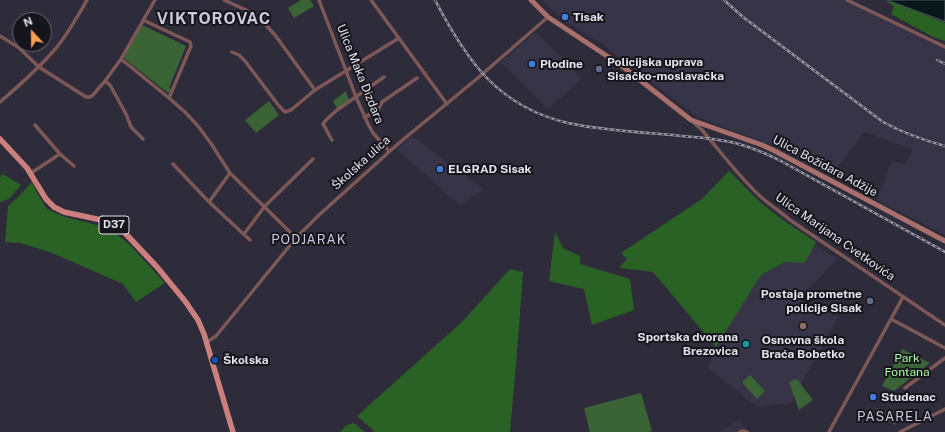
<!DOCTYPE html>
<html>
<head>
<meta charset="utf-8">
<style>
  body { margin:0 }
  #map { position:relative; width:945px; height:432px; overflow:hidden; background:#2e2b3a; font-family:"Public Sans",sans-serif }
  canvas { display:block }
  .north { position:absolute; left:12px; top:12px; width:40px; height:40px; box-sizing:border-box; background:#16151c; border:1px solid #686770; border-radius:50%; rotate:338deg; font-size:11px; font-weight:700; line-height:16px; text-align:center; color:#e4e2ed }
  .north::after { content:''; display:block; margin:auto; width:14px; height:18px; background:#fa9f4e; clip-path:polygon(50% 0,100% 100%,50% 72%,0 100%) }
</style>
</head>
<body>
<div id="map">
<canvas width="945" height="432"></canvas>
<div class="north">N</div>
</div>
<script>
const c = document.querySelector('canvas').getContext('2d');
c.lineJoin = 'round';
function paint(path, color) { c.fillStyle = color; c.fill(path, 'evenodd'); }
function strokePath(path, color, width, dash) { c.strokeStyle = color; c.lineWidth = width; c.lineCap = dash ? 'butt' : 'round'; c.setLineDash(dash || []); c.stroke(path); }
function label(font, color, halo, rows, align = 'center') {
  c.font = font + ' "Public Sans",sans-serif'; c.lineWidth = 4; c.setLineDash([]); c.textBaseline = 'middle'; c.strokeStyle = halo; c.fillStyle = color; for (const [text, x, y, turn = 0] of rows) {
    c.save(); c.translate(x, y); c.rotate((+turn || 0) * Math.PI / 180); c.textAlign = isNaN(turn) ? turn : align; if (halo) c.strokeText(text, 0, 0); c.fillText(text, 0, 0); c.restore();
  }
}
paint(new Path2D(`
  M542,0H843L945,49V235L877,200L891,161L906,164L912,149L865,132L830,176L773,145L757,140L697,117L598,41L564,21L552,10Z
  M536,32L582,78L548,109L501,62Z
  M412,136L484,189L460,205L396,149Z
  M813,244L837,259L799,299L838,317L791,403L757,407L707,367L758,273Z
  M740,420L747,432H719Z`), '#383448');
paint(new Path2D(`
  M301,0H310L314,6L294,18L288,8Z
  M142,25L186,46L169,88L171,89L170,92L168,93L126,60L124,57Z
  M346,91L349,100L337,108L333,101Z
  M269,101L279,115L256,133L245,120Z
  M902,349L930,363L894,391L882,386Z
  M750,375L765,391L757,399L742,382Z
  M797,379L813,400L799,410L789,382Z
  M641,393L652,431L648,432H590L584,408Z
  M878,408L898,419L895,425L875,412Z`), '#3a6435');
paint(new Path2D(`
  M886,1L892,2L945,23V41L933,37L891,14L894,6Z
  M729,171L761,203L783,220L816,242L805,263L785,262L761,275L716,347L653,272L619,268L627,259L621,253L702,199Z
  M3,174L21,185L9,199L0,202V177Z
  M32,182L37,193L47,209L65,217L109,228L130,245L165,283L136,302L123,284L50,252L20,243L5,242L8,206L17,198Z
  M555,232L563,248L580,256V264L630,279L634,310L592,325L584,289L549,281Z
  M510,269L523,272L517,353L510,432H375L357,416L462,322Z
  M354,423L365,432H340L347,425Z`), '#2a6225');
const water = new Path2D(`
  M887,0H945V21Z`);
paint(water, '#08181a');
strokePath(water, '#4a5559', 1);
strokePath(new Path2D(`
  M224,0L246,10L264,23L275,35L315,90
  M319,0L356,97L368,124L373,133L389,151
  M371,0L447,104
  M847,0L945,47
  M143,20L190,42L191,46L169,98
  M0,36L18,47L39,67L86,97H89L92,96L105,81L121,59L155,0
  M232,52L239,55L245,61L279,106L285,112L291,110L315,90L399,38
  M121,59L169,98L185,112L198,126L212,145L230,173L296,238
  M105,81L110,85L126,114L131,127L143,139
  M0,102C20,85 40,67 57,47C69,32 78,16 87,0
  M364,117L377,112L382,102L417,78
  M693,122L701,129C721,152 739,177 761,197C770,205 781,212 790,220L945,325
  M332,140L323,124L326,120L337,110L384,77
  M60,154L74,166
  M173,164L209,202L250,240
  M31,173L60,154L35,125
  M209,202L230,173
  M244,234L265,206L313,159
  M891,319L945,348
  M207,342L216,336L296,238L319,215L399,143L479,77L548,17
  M905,388L945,358
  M740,432L743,431L747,432
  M829,432L903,297
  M900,432L945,409`), '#7d5856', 3.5);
strokePath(new Path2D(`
  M531,0L548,17L622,66L691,120L762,145L773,150L945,241`), '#a96f6c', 5);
strokePath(new Path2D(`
  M0,139L27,168L46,199L54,207L64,212L106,221L117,227L125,233L157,267L185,301L198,320L204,334L233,432`), '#cb807d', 5.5);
const rail = new Path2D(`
  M435,0C466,60 498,107 568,123C581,126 594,128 607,129C629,132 651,133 673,135C697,138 720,138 742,145C756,149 769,155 781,161L945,252
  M724,0L743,17L883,122C903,133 923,140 945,146
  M937,60L945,64`);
strokePath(rail, '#9b98a5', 2.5);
strokePath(rail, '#16151c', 1, [3]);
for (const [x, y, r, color] of [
  [565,17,4,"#3f7fe0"],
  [532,64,4,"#3f7fe0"],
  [599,69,4,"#5c6f8a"],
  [440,169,4,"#3f7fe0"],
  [870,301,4,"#5c6f8a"],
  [803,326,4,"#8d6e63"],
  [746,344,4,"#0f9aa8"],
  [215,360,4,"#1a4fb4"],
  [873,397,4,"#3f7fe0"]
]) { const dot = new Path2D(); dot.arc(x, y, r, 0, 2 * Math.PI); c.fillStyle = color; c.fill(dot); strokePath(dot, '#16151c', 1.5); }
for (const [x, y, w] of [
  [114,225,30]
]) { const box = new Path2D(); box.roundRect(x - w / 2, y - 9, w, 18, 3); c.fillStyle = '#16151c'; c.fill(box); strokePath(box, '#e4e2ed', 1); }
label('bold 11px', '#e4e2ed', null, [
  ["D37",114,225]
]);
label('bold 12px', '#e4e2ed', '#16151c', [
  ["Tisak",573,17],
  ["Policijska uprava",607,62],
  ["Sisačko-moslavačka",607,76],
  ["Plodine",540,64],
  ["ELGRAD Sisak",448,169],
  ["Postaja prometne",862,294,"right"],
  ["policije Sisak",862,308,"right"],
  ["Sportska dvorana",738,337,"right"],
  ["Brezovica",738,351,"right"],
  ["Osnovna škola",803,340,"center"],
  ["Braća Bobetko",803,354,"center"],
  ["Školska",223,360],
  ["Studenac",881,397]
], 'left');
label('12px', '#e4e2ed', '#16151c', [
  ["Ulica Maka Dizdara",360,74,68],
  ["Školska ulica",361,163,-42],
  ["Ulica Božidara Adžije",825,166,28],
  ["Ulica Marijana Cvetkovića",835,237,35]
]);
label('12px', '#a9f8a1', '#16151c', [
  ["Park",907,358],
  ["Fontana",907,372]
]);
c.letterSpacing = '1px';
label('13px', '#cdc9dd', '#16151c', [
  ["PODJARAK",309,240],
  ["PASARELA",895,417]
]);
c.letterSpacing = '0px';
c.letterSpacing = '1px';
label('bold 16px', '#cdc9dd', '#16151c', [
  ["VIKTOROVAC",214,19]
]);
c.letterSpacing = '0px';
</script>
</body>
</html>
